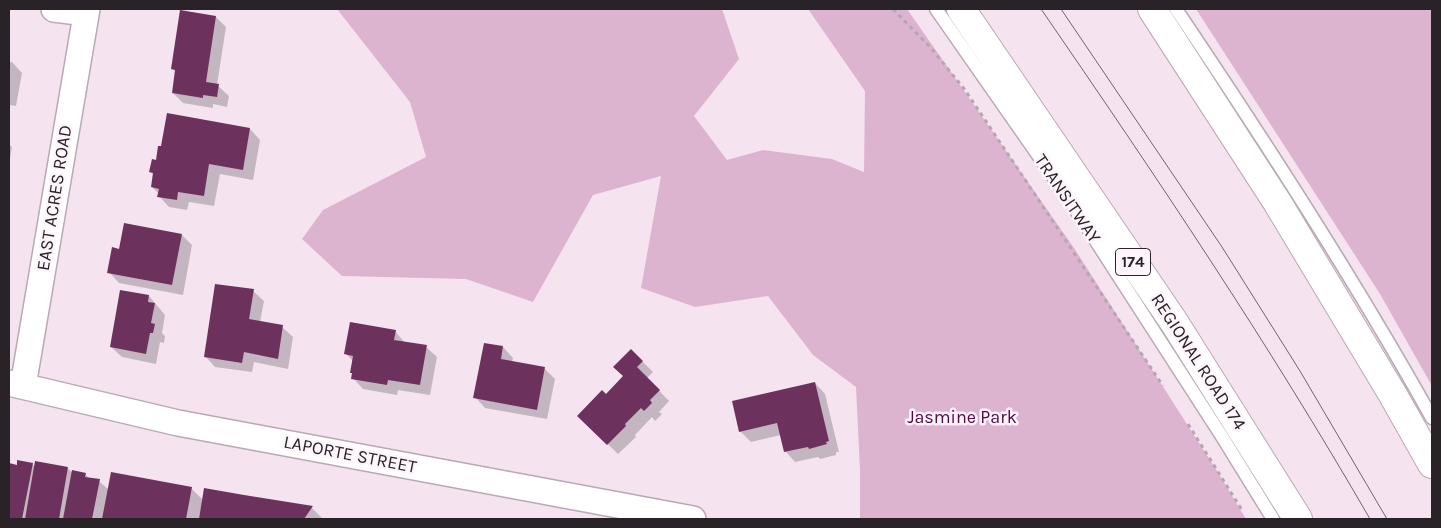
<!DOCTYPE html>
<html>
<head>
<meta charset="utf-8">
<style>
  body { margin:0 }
  #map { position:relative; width:1441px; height:528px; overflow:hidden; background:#f5e4f0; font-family:Karla,sans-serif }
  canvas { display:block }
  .frame { position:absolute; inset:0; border:10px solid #292227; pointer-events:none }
</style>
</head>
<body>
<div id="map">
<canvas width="1441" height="528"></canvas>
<div class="frame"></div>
</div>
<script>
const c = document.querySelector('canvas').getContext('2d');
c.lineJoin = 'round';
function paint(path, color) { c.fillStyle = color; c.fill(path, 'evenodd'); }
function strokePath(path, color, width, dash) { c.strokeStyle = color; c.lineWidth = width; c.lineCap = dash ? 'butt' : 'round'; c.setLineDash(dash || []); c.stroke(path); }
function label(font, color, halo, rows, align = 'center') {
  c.font = font + ' Karla,sans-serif'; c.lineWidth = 5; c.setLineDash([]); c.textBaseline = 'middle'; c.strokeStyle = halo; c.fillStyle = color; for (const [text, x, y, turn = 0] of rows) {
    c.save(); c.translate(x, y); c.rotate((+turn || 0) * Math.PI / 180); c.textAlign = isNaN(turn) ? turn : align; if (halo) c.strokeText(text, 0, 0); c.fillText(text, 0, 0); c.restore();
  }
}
paint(new Path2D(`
  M337,9H722L739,59L694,116L727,160L763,150L832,159L864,172L865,91L808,9H907L1074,248L1219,474L1246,519H860V471L856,387L813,355L768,296L695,307L641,288L661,176L593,195L533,302L466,279L342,276L302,239L323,210L426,157L410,102Z
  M1196,9H1432V386L1380,294Z`), '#ddb4d0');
paint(new Path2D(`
  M216,17L226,27L217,85L229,96L227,107L213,104V108L183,103L173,93L176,72L172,68Z
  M9,62H12L22,73L16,106L9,105Z
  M250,129L260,140L253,180L220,174L214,206L189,202L187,210L169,207L159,196V194L152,187L154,175L151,172L157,161Z
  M9,144L12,147L9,165Z
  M182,235L192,245L183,295L119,283L109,272L120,250Z
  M253,291L264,301L260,322L282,327L293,337L288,369L254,362L252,372L215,367L205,356Z
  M149,296L165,315L162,333L165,336L164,343L160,342L156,364L122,357L111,347Z
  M395,331L405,343L426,347L437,357L430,395L398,390L397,395L363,389L353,378V361L346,354Z
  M485,344L503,347L513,358L512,362L544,368L555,379L547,419L485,408L475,397Z
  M631,350L653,372L647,378L669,401L659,412L662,414L655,421L652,417L635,435L636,437L618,454L579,416L606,396L625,376Z
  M815,383L825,394L839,452H836V455L820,459L818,457L795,462L785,451L781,435L751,442L740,431Z
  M32,464L35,467L67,468L73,473L85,474L90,479L99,481L109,490L191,488L203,500L205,489L312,508L322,518L321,519H9V465L18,466Z`), '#0003');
paint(new Path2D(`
  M180,10L216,16L206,82L219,84L217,97L203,95V98L172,93L175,70L171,69Z
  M167,113L250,128L243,170L209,164L204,196L178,192L177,200L157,197L159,189L151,187L153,173L149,172L152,159L156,160L158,146H161Z
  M124,223L182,234L172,285L107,273L112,247L119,249Z
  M215,284L254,289L249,319L283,325L278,359L244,352L242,363L204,357Z
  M120,290L149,295L148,302L155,303L151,323L155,324L153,333H150L146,354L110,347Z
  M350,322L396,330L394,340L427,345L420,385L388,380L387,385L351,379L352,373H350L353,356L344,354Z
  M484,343L503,346L501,359L545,367L537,410L473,398Z
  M631,349L643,361L637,367L660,390L650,400L652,403L644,411L641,408L625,424L626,426L607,445L577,416L602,390L606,394L623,376L613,367Z
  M815,382L829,441L826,442L827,444L809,449L808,447L784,452L777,423L739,432L732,401Z
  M17,460L33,463L22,519H9V463L17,465Z
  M35,461L68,467L59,519H25Z
  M72,470L86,473L85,477L100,479L92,519H63Z
  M111,472L192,487L186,519H102Z
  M204,488L244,495L313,506L304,519H199Z`), '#6c325d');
const service = new Path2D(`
  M936,9L1070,201L1221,435L1273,519
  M1176,9C1266,143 1353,277 1432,418`);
const minor = new Path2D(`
  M54,9L86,13
  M9,383L178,423L693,519
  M23,386L87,9`);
const motorway = new Path2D(`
  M961,9L1174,322L1298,519
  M1152,9L1277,202L1393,395L1432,464`);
strokePath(service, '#b9a9b4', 15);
strokePath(minor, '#b9a9b4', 28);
strokePath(motorway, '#b9a9b4', 30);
strokePath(new Path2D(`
  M893,9L931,48L965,90L1163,386
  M1188,424L1242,510`), '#b5a7b1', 3, [4, 4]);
strokePath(service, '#fff', 12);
strokePath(minor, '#fff', 25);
strokePath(motorway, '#fff', 28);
strokePath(new Path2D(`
  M1041,9C1156,176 1269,344 1370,519
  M1061,9L1222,247L1300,371L1387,519`), '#6e646b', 1);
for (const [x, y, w] of [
  [1133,262,35]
]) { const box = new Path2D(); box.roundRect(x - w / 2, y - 13.5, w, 27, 4); c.fillStyle = '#fef4fb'; c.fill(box); strokePath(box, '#292227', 1); }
label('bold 16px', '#292227', null, [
  ["174",1133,262]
]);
label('18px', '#292227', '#fef4fb', [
  ["EAST ACRES ROAD",55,198,-81],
  ["TRANSITWAY",1067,199,56],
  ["REGIONAL ROAD 174",1198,362,57],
  ["LAPORTE STREET",350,455,11]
]);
label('18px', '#560647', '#fef4fb', [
  ["Jasmine Park",962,418]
]);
</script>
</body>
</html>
